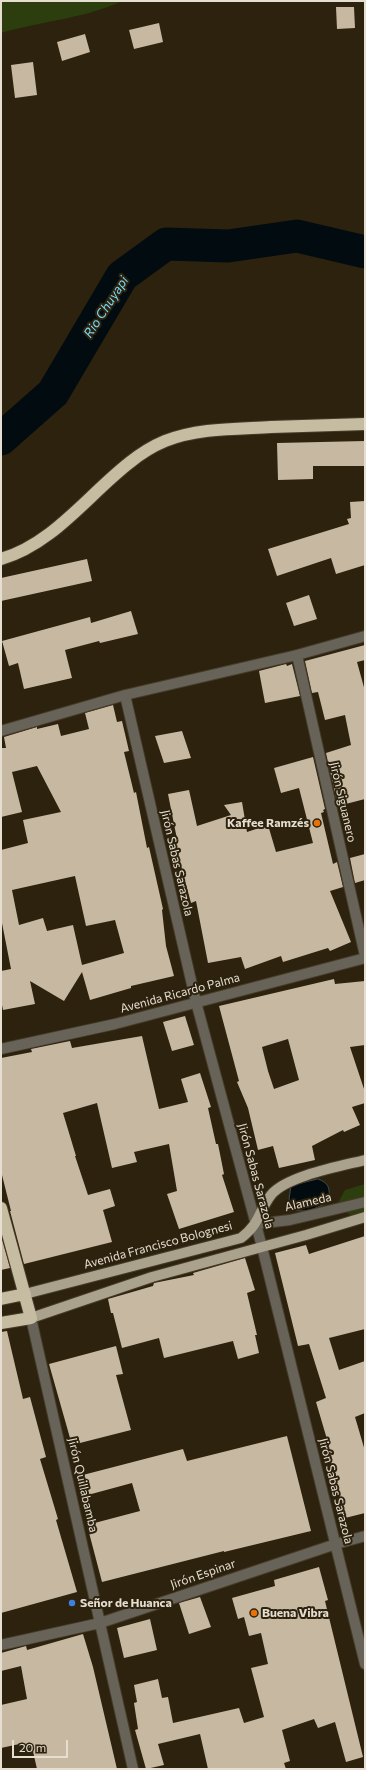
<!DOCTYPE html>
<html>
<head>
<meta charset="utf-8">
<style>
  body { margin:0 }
  #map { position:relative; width:366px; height:1770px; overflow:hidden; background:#2d220e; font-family:Commissioner,sans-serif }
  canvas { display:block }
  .frame { position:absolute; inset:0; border:2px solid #e5ded1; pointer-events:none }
  .scale { position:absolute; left:12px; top:1740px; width:56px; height:18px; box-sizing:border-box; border:2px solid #e5ded1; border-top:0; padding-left:5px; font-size:12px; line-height:14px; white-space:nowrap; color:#e5ded1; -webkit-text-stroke:3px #2d220e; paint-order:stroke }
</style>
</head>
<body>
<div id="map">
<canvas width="366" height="1770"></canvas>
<div class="frame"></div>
<div class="scale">20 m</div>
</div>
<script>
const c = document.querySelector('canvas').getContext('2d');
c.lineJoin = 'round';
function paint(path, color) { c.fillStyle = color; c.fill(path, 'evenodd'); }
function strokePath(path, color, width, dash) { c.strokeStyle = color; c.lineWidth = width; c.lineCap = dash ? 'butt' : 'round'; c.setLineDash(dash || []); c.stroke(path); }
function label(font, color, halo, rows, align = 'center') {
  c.font = font + ' Commissioner,sans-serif'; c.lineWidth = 4; c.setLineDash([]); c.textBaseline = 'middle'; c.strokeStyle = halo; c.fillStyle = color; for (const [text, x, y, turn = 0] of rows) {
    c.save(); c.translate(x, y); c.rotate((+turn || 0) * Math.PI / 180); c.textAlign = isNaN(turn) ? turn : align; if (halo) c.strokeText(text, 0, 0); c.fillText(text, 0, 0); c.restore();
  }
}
paint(new Path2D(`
  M1,1H122C84,19 41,21 1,33Z
  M365,1184V1214L353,1217L337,1205L345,1190Z`), '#2c3e0e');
const water = new Path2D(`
  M318,1179C329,1183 330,1188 329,1200C321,1208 305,1213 295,1210L289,1199L291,1186Z`);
paint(water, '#020c10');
strokePath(water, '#464b4a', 1);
strokePath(new Path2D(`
  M1,439L53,393L122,276L166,244L228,246L297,236L365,252`), '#020c10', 33);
paint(new Path2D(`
  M336,7H354L355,28L337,29Z
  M159,23L163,42L134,49L129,30Z
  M85,34L90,52L62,61L57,42Z
  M33,62L37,95L15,98L11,65Z
  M365,441V466H313V479L278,480L277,443Z
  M365,501V565L336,574L331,558L277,576L268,549L349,524L347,519L351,518L350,502Z
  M87,559L92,581L1,601V578Z
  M309,595L317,619L294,626L286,603Z
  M131,611L138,634L100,643L99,641L65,650L72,678L24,689L18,663L9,666L2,641L90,617L91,623Z
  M365,645V660L357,662L365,691V799L338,806L326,753L351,745L345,715L325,720L318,692L312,693L305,661Z
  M286,664L287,666L292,664L300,696L265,703L259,671Z
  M113,705L117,722L122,721L129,751L124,752L134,793L136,792L147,848L149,847L163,909L162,910L166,946L174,976L131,986V988L90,1000L82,972L64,1001L30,981L35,1004L3,1010L1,1000V971L11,969L1,918V850L28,843L23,820L61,812L37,766L12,772L22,812L1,817V748H6L4,737L37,727V729L58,724L61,736L89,729L85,713ZM75,876L86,926L115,920L124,953L82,965L73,925L47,931L43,918L19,925L12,890Z
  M182,731L191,758L164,763L155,736Z
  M313,757L325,809L323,810L324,812L321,813L333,864L337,862L343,887L330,891L351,942L330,951L328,948L283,962L281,956L245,969L241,957L208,963L196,901L191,903L174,840L177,839L168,794L189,790L197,826L231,815L224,805L242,802L247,832L268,825L276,852L313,843L299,788L281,793L274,768Z
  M365,854V880L355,883L350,858Z
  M334,979L335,984L365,981V1045L350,1047L365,1092V1103L352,1107L360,1125L344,1132L343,1130L312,1146L315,1160L279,1168L273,1146L258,1150L248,1108L237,1082L239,1081L219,1006ZM288,1039L299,1080L274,1089L268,1071L262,1047Z
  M185,1016L194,1045L172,1051L163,1022Z
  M142,1036L159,1109L188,1102L181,1079L200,1073L211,1107L208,1108L216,1144H218L224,1174L222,1175L234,1212L179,1229L167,1194L177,1191L169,1144L134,1152L137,1162L112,1168L97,1103L63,1113L76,1156H75L88,1195L110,1189L115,1206L103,1210L112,1242L24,1264L10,1211H11L1,1171V1058L32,1052L31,1049L70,1041L72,1048Z
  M1,1236L10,1268L1,1270Z
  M365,1236V1329L329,1338L339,1370L365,1361V1413L355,1417L365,1451V1513L345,1518L327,1446H329L316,1402L326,1398L309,1344L298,1346L275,1253L306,1245L309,1254Z
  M245,1258L255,1290L247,1293L257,1335H255L259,1353L238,1359L233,1341L164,1358L159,1338L122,1348L113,1313H111L108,1299L153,1286L154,1283L194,1275L193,1273Z
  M7,1331L23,1399L30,1397L46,1457L40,1459L58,1519L56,1520L77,1592L1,1613V1332Z
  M116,1346L123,1374L116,1375L131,1430L72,1445L49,1364Z
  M287,1436L311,1531L224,1552V1551L102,1582L87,1525L140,1511L132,1483L84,1496L79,1476L183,1449L187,1461Z
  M319,1567L328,1600L325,1601L363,1757L346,1762L335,1722L318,1728L314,1719L282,1730L290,1761L284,1763L286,1769H208L200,1734L158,1744L164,1765L146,1769L135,1730L138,1729L134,1703L137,1702L134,1685L158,1679L162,1698L168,1697L173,1723L239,1708L244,1723L264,1717L251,1668L268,1664L261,1633L249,1636L244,1617L238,1619L232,1598L275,1586L274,1580Z
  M200,1597L211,1627L189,1634L179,1603Z
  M150,1619L157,1650L124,1658L117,1628Z
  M83,1634L93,1667L117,1769H37L32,1747L25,1748L24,1743L1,1748V1705L27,1699L21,1666L1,1671V1653L26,1646L27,1650Z`), '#c7b9a1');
const minor = new Path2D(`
  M297,655L365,956
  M125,695L196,1002L262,1247L365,1664
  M1,731L125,695L297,655L365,636
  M1,1049L115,1024L365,958
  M256,1224L290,1220L365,1202
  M31,1318L133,1769
  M1,1645L100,1623L336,1544L365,1536`);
const major = new Path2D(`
  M25,1294L241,1238C260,1224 258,1212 271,1195C286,1176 341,1166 365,1160
  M31,1318L152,1277L306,1235L365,1217`);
const highway = new Path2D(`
  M1,559C53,544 88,495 129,463C140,454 153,446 165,441C198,428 236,429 271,427C302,426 334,425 365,424
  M1,1208L31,1318L1,1323
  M1,1299L25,1294`);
strokePath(minor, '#473c29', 12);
strokePath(major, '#473c29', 12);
strokePath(highway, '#473c29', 14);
strokePath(minor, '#676359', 10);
strokePath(major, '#aba28d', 10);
strokePath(highway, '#c5bca2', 12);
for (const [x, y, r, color] of [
  [317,823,4,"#e8710a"],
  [72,1603,4,"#3f7fe0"],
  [254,1613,4,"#e8710a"]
]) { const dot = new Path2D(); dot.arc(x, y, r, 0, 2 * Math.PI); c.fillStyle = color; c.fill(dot); strokePath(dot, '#2d220e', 1.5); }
label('12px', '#e5ded1', '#2d220e', [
  ["Jirón Siguanero",343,802,77],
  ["Jirón Sabas Sarazola",177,863,77],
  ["Avenida Ricardo Palma",180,993,-15],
  ["Jirón Sabas Sarazola",256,1176,75],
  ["Alameda",308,1202,-13],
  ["Avenida Francisco Bolognesi",158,1245,-15],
  ["Jirón Quillabamba",83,1485,77],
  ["Jirón Sabas Sarazola",336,1491,76],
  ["Jirón Espinar",203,1574,-19]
]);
label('bold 12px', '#e5ded1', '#2d220e', [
  ["Kaffee Ramzés",309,823,"right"],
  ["Señor de Huanca",80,1603],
  ["Buena Vibra",262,1613]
], 'left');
label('italic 13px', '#78daf9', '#2d220e', [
  ["Rio Chuyapi",106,307,-57]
]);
</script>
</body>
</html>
